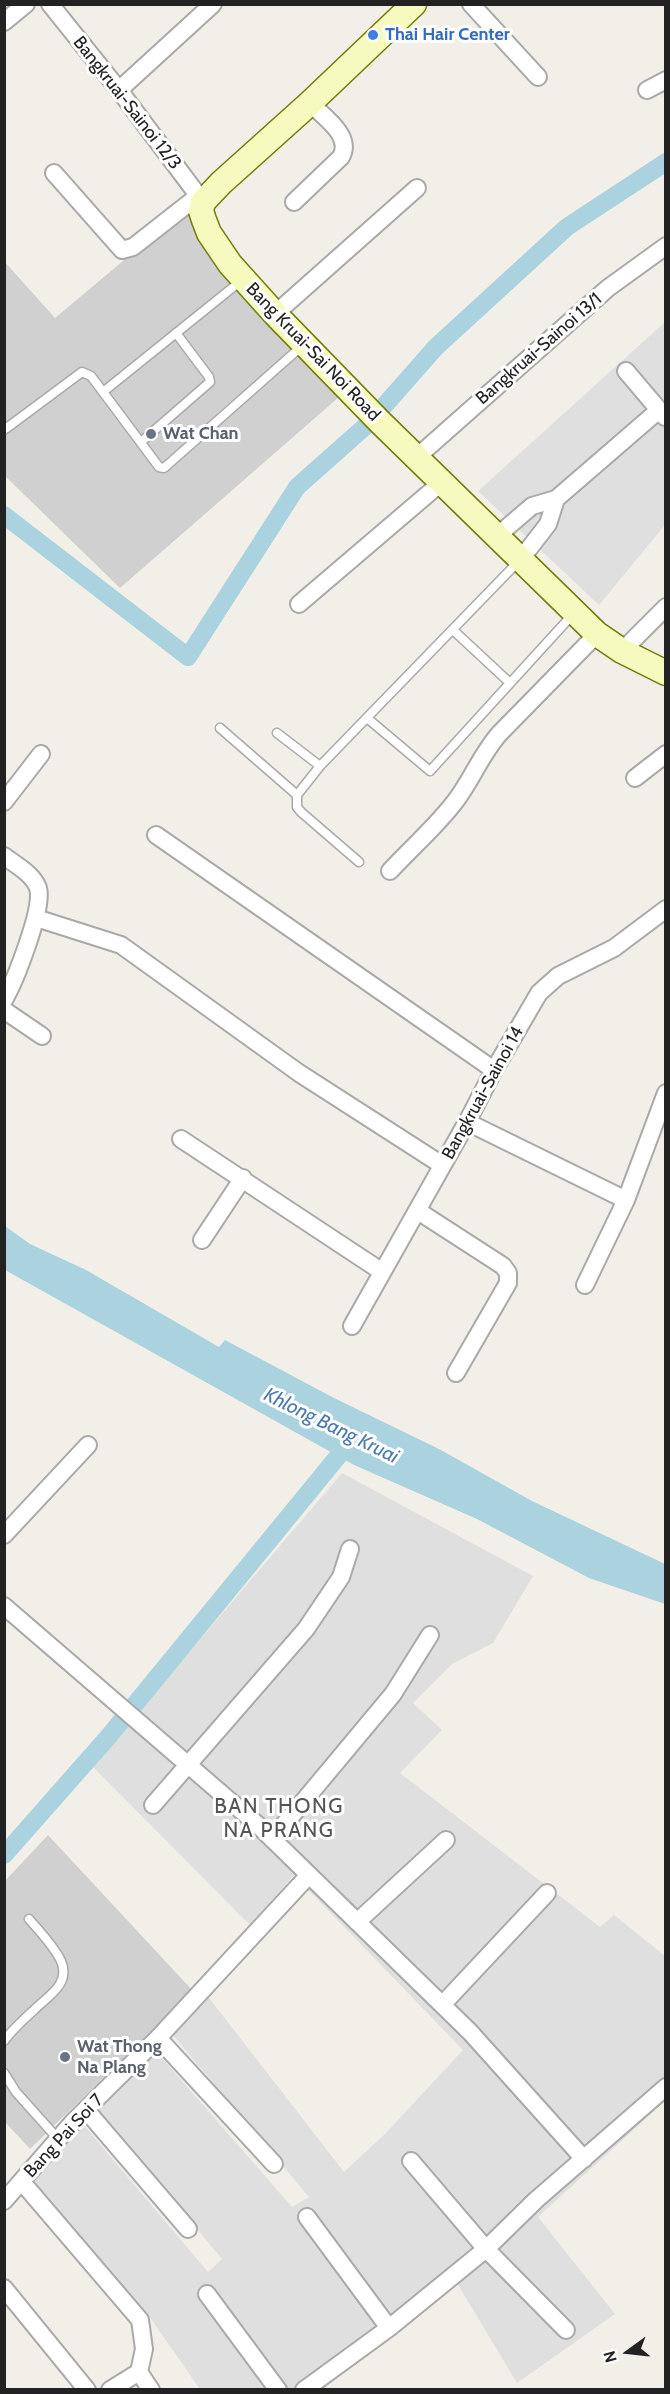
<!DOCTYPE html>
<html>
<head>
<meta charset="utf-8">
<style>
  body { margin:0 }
  #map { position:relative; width:670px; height:2394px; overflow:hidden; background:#f2efe9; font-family:Cabin,sans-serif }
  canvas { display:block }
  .frame { position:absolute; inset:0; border:6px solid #222; pointer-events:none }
  .north { position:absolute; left:598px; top:2322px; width:60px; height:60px; -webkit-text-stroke:4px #fff; paint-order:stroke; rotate:255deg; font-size:16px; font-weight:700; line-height:24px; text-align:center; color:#222 }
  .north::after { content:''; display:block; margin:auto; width:21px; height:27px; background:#222; clip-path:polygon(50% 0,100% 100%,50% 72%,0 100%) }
</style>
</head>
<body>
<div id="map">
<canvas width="670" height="2394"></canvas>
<div class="frame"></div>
<div class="north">N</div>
</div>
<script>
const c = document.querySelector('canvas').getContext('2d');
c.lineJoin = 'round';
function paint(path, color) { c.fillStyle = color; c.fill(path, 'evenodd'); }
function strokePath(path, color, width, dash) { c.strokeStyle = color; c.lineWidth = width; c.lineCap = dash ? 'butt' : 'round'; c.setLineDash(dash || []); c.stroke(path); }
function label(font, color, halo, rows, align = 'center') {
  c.font = font + ' Cabin,sans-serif'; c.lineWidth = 6; c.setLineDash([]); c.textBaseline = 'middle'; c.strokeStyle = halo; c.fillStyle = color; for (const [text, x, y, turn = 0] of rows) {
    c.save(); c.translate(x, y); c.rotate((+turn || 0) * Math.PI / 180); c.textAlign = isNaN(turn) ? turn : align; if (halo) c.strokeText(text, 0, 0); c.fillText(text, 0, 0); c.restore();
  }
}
paint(new Path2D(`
  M665,322V525L599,605L478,491Z
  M342,1473L533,1576L493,1643L452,1664L413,1703L442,1730L400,1773L600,1927L614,1915L665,1956V2101L538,2217L615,2314L517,2383L457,2283L311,2389H200L151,2319L31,2182L82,2123L208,2272L222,2259L96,2108L156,2051L292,2207L309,2197L171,2033L206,1994L344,2172L386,2133L463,2050L294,1875L250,1925L92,1766Z`), '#e0dfdf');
paint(new Path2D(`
  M186,208L346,391L120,588L5,476L4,261L55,318Z
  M48,1835L193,1991L30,2149L5,2122L4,1882Z`), '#d0d0d0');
paint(new Path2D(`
  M5,1226L30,1244L86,1270L219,1347L225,1340L334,1398L439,1449L532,1501L665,1564V1604L589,1578L477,1519L354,1465L5,1270Z`), '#aad3df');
strokePath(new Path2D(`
  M4,515L188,657L297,487L369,423L436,347L567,227L666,162
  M4,1855L109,1736L353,1438`), '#aad3df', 18);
const service = new Path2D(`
  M103,392L153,459L159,467L164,468L302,346
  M4,430L82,372L91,376L103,392L242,280
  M141,442L210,382L209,377L176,333
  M453,630L510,683
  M367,718L430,771L574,613
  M220,728L297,795
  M277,733L320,766
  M359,862L301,812L297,807V795L320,766L518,562
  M4,2041C12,2030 24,2019 34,2010C48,1996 71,1984 61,1961C54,1946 40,1932 29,1919
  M4,2073L16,2092L58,2139`);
const minor = new Path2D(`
  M50,4L119,90L203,202
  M471,4L538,77
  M4,22L26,4
  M119,90L213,4
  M647,90L666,80
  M54,173L122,250L133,247L198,196
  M294,202L341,157C353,136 324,117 310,103
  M275,314L417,188
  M626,371L665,417
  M417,457L608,288L666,246
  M497,536L532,506L556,499L659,410
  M521,559L548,524L556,499
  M299,604L442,482
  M622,651L666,607
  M635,778L666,754
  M4,802L41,754
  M156,835L494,1070
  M4,856C16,865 33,874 38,888C44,908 15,981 4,1000
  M390,871C412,847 438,825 457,799C473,777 482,753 500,733L597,634
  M36,918L121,945L299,1073L442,1165
  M4,1010L42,1036
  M467,1122L626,1200
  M181,1139L381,1271
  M418,1211L503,1266L508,1273V1283L456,1373
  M202,1240L243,1178
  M585,1285L626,1200L666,1093
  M352,1326L467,1122L494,1070L539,993L558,976L614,948L666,909
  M4,1535L88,1445
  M4,1606L259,1826L470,2032L584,2159
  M153,1805L306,1629L341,1577L350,1549
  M272,1839L393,1694L430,1635
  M357,1922L446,1840
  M442,2005L547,1893
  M158,2038L309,1875
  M86,2110L188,2229
  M411,2161L486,2249L566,2330
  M22,2182L140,2320L144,2349L139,2372L110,2390
  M4,2201L73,2122L158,2038L274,2164
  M307,2217L389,2328
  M4,2288L87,2390
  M207,2294L278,2390
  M139,2372L151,2390
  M304,2390L389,2328L486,2249L536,2200L666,2087`);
const secondary = new Path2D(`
  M414,4L310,103L221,183L203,202L201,211L204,220L209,233L230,264L275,314L380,422L597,634L622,651L666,673`);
strokePath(service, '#a9a9a9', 11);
strokePath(minor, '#a9a9a9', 20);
strokePath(secondary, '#707d05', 27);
strokePath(service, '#fff', 8);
strokePath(minor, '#fff', 16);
strokePath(secondary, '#f7fabf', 24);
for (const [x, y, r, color] of [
  [373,35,6,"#3f7fe0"],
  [151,434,6,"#6b7280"],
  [65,2057,6,"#6b7280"]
]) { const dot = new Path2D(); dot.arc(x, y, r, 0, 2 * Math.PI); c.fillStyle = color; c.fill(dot); strokePath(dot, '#fff', 2); }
label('bold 18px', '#366cbe', '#fff', [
  ["Thai Hair Center",385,35]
], 'left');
label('18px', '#222', '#fff', [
  ["Bangkruai-Sainoi 12/3",127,103,52],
  ["Bangkruai-Sainoi 13/1",539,349,-41],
  ["Bang Kruai-Sai Noi Road",313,352,46],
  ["Bangkruai-Sainoi 14",483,1093,-61],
  ["Bang Pai Soi 7",64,2136,-47]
]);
label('bold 18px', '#5b616d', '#fff', [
  ["Wat Chan",163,434],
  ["Wat Thong",77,2047],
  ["Na Plang",77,2068]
], 'left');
label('italic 20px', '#4a7aab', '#fff', [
  ["Khlong Bang Kruai",331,1426,26]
]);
c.letterSpacing = '1.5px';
label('21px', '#555', '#fff', [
  ["BAN THONG",279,1807],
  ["NA PRANG",279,1831]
]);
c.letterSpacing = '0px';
</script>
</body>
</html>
